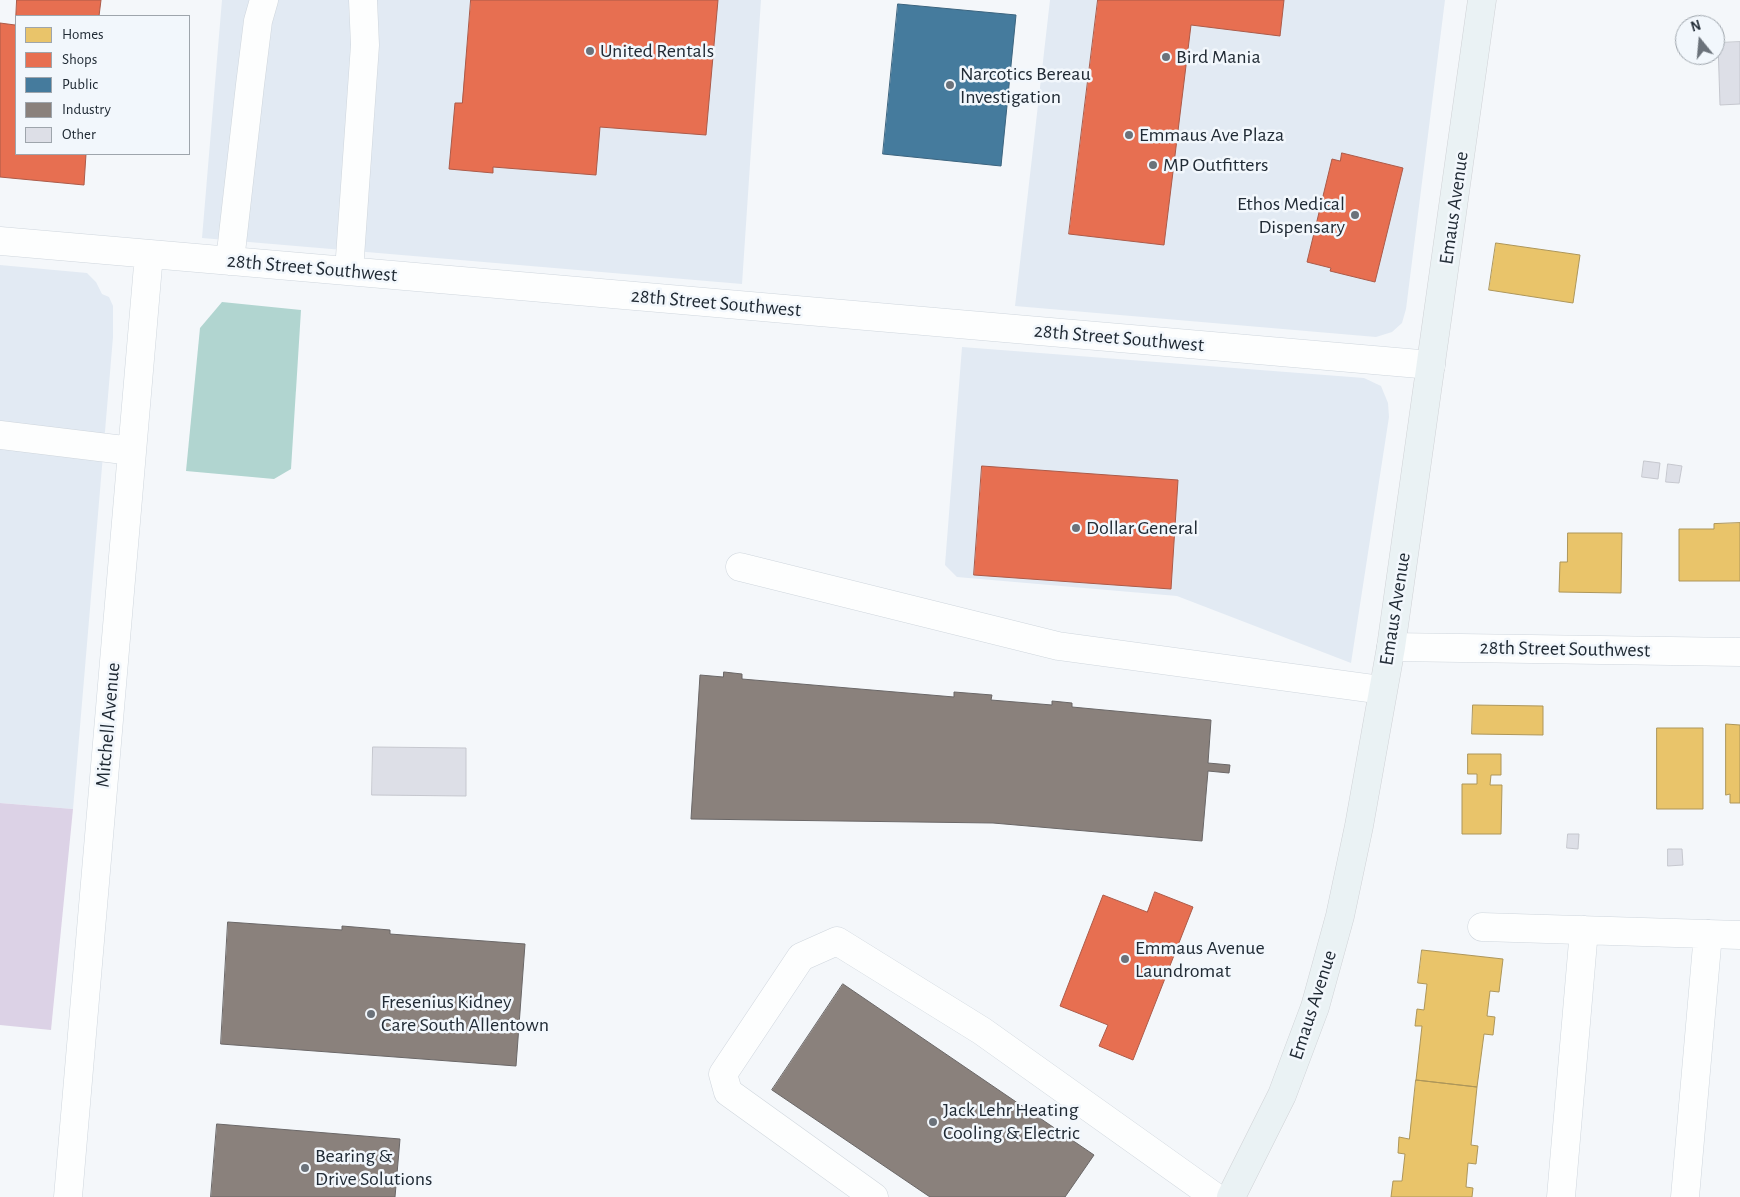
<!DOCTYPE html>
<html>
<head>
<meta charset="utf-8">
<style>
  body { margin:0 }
  #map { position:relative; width:1740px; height:1197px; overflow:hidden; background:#f4f7fa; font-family:"Alegreya Sans",sans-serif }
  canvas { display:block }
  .legend { position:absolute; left:15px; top:15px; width:175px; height:140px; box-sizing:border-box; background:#f2f7fc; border:1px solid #9ea5ac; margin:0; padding:6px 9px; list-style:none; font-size:15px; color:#212b35 }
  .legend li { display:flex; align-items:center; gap:10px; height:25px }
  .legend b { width:25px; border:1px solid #9ea5ac }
  .north { position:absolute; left:1675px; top:15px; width:50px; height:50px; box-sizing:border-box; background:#f2f7fc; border:1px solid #9ea5ac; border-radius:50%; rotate:343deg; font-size:14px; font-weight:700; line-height:20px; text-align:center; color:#212b35 }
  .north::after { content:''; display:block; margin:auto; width:18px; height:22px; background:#6b727a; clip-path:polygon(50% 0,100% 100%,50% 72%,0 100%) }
</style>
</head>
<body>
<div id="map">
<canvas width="1740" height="1197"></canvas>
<ul class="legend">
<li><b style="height:14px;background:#e9c46a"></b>Homes</li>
<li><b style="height:14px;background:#e76f51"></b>Shops</li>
<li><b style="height:14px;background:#457b9d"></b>Public</li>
<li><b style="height:14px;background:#8a817c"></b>Industry</li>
<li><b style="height:14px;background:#dddfe7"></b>Other</li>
</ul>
<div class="north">N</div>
</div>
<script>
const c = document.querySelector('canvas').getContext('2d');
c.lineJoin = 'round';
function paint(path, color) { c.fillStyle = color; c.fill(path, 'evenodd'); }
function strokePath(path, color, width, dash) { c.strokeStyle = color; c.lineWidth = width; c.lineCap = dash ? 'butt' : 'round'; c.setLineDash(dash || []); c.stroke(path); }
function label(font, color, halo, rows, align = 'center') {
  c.font = font + ' "Alegreya Sans",sans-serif'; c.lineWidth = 5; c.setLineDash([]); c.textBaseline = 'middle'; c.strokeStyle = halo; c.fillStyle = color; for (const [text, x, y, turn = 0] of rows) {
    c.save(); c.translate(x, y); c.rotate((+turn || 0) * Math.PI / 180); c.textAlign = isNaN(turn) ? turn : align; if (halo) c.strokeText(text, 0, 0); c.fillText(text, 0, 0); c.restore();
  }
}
paint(new Path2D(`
  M222,0H761L742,284L202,238Z
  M1050,0H1445L1406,309L1402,323L1392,332L1376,337L1015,306Z
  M0,265L87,273L96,282L102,294L109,297L113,306V337L73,809L0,803Z
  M962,347L1364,378L1381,386L1388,403L1389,417L1351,663L1177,596L957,577L945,565Z`), '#e2eaf3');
paint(new Path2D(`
  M0,803L73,809L51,1030L0,1025Z`), '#dcd2e6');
paint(new Path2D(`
  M222,302L301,310L291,469L274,479L186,471L200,328Z`), '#b1d5d0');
const homes = new Path2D(`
  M1496,243L1580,255L1573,303L1489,290Z
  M1740,523V581H1679V529H1714V524Z
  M1568,533H1622L1621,593L1559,592L1560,562H1567Z
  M1473,705L1543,706V735L1472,734Z
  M1726,724L1740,725V803H1730V794L1726,795Z
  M1657,728H1703V809H1657Z
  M1468,754H1501V775H1491L1490,785H1502L1501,834H1462V784H1477V774H1468Z
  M1422,950L1503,959L1499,992L1490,991L1487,1016L1495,1017L1493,1035L1484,1034L1477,1087L1416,1080L1422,1026H1415L1417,1009L1424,1010L1427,984L1418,983Z
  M1416,1080L1477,1087L1471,1145L1478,1146L1476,1164L1468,1163L1466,1187L1473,1188L1472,1197H1391L1393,1181H1402L1405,1154L1398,1153L1399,1137L1409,1139Z`);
paint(homes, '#e9c46a');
strokePath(homes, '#ad965a', 1);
const shops = new Path2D(`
  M17,0H101L99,16H16V154H86L84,185L0,177V23L15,25Z
  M471,0H718L706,135L600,127L596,175L493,167V173L449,169L455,103H462Z
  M1098,0H1284L1280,36L1191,25L1164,245L1069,234Z
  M1342,153L1403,168L1375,282L1330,271L1331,268L1307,262L1332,159L1340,161Z
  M982,466L1178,480L1171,589L974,575Z
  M1155,892L1193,907L1133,1060L1099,1046L1108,1025L1060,1006L1103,895L1147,912Z`);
paint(shops, '#e76f51');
strokePath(shops, '#ac5b49', 1);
const public = new Path2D(`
  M898,4L1016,15L1001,166L883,154Z`);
paint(public, '#457b9d');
strokePath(public, '#3a637e', 1);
const industry = new Path2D(`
  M724,672L742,674V679L954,697V692L992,695L991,700L1052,705V701L1072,703V707L1211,720L1208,763L1230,765L1229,773L1208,771L1202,841L993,823L691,819L700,675L723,677Z
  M228,922L342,930V926L390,930V934L525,944L516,1066L221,1044Z
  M843,984L1094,1155L1065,1197H930L772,1090Z
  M217,1124L400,1139L395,1197H211Z`);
paint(industry, '#8a817c');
strokePath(industry, '#6a6767', 1);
const building = new Path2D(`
  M1740,42V104L1720,105L1718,43Z
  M1644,461L1660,463L1658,479L1642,477Z
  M1668,464L1682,466L1679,483L1666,482Z
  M373,747L466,748V796L372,795Z
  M1568,834H1579L1578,849L1567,848Z
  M1668,849H1682L1683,865L1668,866Z`);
paint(building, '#dddfe7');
strokePath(building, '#c5c7ce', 1);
const minor = new Path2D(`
  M0,241L1431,365
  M230,261L250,85L258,21L264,0
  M349,271L365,45L363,0
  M0,435L132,451
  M740,567L1058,646L1382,690
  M1391,647L1740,652
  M1482,927L1740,935
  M68,1197L149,254
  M874,1197L728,1092L723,1074L801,957L837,941L982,1031L1215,1197
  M1561,1197L1584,930
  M1685,1197L1708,934`);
const major = new Path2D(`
  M1231,1197L1282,1095L1315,1007L1340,916L1359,826L1391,647L1482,0`);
strokePath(minor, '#cfd6dd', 29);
strokePath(major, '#cfd1d5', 29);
strokePath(minor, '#fdfefe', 28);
strokePath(major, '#eaf2f4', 28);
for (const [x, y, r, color] of [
  [590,51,5,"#6b727a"],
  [1166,57,5,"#6b727a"],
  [950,85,5,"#6b727a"],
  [1129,135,5,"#6b727a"],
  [1153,165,5,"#6b727a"],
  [1355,215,5,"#6b727a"],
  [1076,528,5,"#6b727a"],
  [1125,959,5,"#6b727a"],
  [371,1014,5,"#6b727a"],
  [933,1122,5,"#6b727a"],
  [305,1168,5,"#6b727a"]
]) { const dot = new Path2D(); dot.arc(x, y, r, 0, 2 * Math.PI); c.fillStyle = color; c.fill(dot); strokePath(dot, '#f2f7fc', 2); }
label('20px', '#212b35', '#f2f7fc', [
  ["United Rentals",600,51],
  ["Bird Mania",1176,57],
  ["Narcotics Bereau",960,74],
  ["Investigation",960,97],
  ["Emmaus Ave Plaza",1139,135],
  ["MP Outfitters",1163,165],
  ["Ethos Medical",1345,204,"right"],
  ["Dispensary",1345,227,"right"],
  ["Dollar General",1086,528],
  ["Emmaus Avenue",1135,948],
  ["Laundromat",1135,971],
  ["Fresenius Kidney",381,1002],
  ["Care South Allentown",381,1025],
  ["Jack Lehr Heating",943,1110],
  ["Cooling & Electric",943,1133],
  ["Bearing &",315,1156],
  ["Drive Solutions",315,1179]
], 'left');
label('20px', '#212b35', '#f2f7fc', [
  ["Emaus Avenue",1454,208,-82],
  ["28th Street Southwest",312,268,5],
  ["28th Street Southwest",716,303,5],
  ["28th Street Southwest",1119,338,5],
  ["Emaus Avenue",1395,609,-81],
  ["28th Street Southwest",1565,649,1],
  ["Mitchell Avenue",108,725,-85],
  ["Emaus Avenue",1313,1005,-72]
]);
</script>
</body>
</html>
